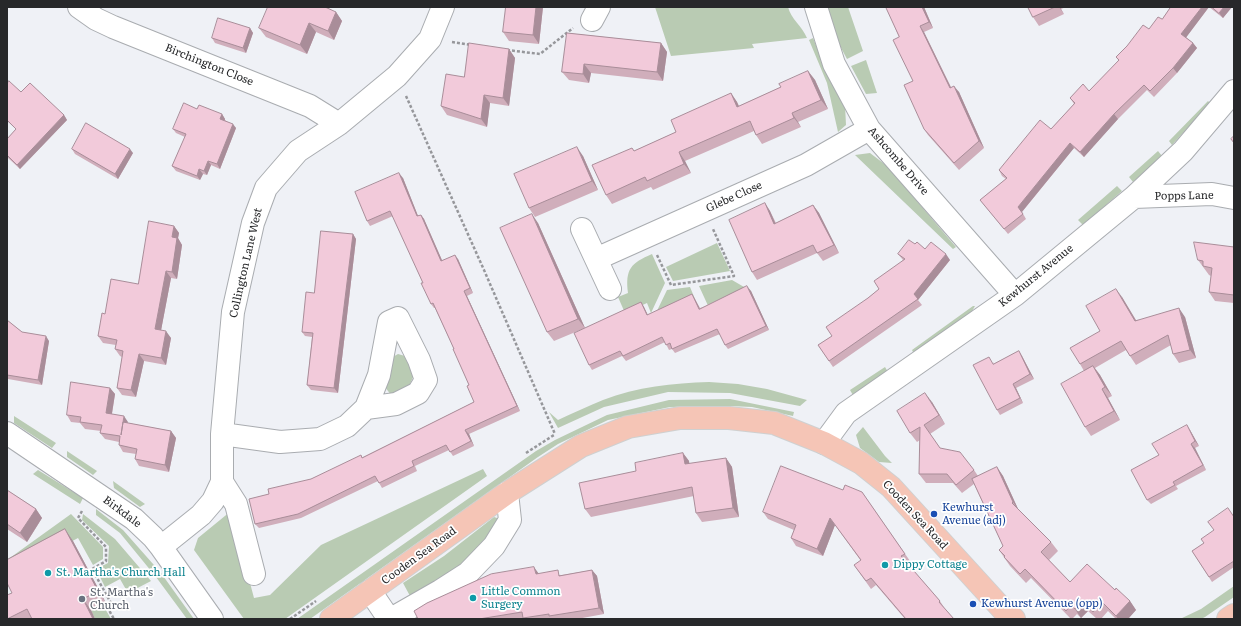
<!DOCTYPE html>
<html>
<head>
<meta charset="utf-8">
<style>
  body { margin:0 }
  #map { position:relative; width:1241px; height:626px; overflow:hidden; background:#eff1f6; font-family:Literata,serif }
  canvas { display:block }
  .frame { position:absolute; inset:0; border:8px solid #27282a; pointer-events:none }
</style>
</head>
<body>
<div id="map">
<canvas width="1241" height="626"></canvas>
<div class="frame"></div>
</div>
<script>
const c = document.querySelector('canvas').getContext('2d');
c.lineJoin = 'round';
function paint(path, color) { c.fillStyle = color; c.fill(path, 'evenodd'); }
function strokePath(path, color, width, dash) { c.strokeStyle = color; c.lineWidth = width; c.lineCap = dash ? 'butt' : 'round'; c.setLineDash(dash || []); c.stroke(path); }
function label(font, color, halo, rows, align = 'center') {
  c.font = font + ' Literata,serif'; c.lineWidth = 3.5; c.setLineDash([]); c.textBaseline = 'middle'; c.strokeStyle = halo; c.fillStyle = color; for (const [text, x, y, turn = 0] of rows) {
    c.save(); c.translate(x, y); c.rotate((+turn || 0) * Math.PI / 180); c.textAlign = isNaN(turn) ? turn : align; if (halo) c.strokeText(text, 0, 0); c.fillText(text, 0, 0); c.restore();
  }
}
paint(new Path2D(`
  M655,7H788C791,19 802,26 807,38L752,44L754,48L671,56Z
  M826,7H848L863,51L847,59L839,44Z
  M813,38L831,81L845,105L846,125L838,132L827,83L809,40Z
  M866,60L877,93L866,94L851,66Z
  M1208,101L1210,103L1172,145L1169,141Z
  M1158,151L1162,156L1133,182L1129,177Z
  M870,153L887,166L956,247L953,249L855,155Z
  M1117,186L1122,191L1083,225L1078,220Z
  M717,243L730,271L673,281L666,267Z
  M652,254L665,283L651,313L647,303L625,313L618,297L628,293C625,269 631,263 652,254Z
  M732,280L751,291L710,310L699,286Z
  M690,287L695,299L654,317L667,290Z
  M973,306H975L971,313L914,354L912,350Z
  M398,354L405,356L414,375L409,386L391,395L385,387L391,358Z
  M885,367L888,372L854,397L850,390Z
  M709,382L738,384L767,389L807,400L800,406L730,393L668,392L604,407L558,428L549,412L558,420C573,413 588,406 603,400C637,387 673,383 709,382Z
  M730,399L794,412L793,416L752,407L730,406L670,407L608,420L558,444L538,457L310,619H297L536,451L555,440L607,415L669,400Z
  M14,416L56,443L52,448L14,423Z
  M863,427L885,456L892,463L879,462L860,448L856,435Z
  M67,451L97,471L93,475L67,457Z
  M483,469L487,476L285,619H244L194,550L198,538L231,511L254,598L270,595L321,545Z
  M38,470L83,498L80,504L33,474Z
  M113,481L145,504L140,507L114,488Z
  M96,509L123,530L161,573L194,619H187L156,577L120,533L96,515Z
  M71,514L103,547V559L93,565L78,538L7,576V560Z
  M83,514L115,539L151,581L128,593L120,579L105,587L96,569L108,563L109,546L82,520Z
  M494,517L497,518L500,520L499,524L459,568L410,596L403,583L444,556Z
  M1234,586V597L1205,617L1201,619H1180L1201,609Z
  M103,605L111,619H95L91,611Z`), '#b9cbb3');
const minor = new Path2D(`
  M79,7L96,19L113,27L310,106L339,124
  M816,7L834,64L869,129L1015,295
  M592,20L599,7
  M1134,197L1212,194L1234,198
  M582,229L610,289
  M596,259L806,165L869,129
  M7,433L134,519L153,537L161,547L212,619
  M222,434L280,442L320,439L347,426L366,408L396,404L418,393L426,380L419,360L398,318L389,322L379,375L366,408
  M824,443L846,413L1015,295L1134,197L1183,151L1234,91
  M222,482L236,504L254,574
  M161,547L201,515L213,501L222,482V434L233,312L253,223L266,188L298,151L339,124L397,76L430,39L443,7
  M370,591L389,619
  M391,619L440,591L468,573L494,546L510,520L507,493`);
const major = new Path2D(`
  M331,619L507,493L581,446L628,427L680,418H729L774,423L824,443L861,463L891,487L1005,612L1014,619
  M1228,619L1234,615`);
strokePath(minor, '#a9acb0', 24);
strokePath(major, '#cfd0d0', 24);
strokePath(new Path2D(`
  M452,42L471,45
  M507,50L540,54L573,28
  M406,96L484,270L555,434
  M657,255L671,285L734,276L713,229
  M526,453L554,435
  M82,511L78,518L106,547V561L92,569L111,603L106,605L114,619
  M111,603L129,610
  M290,619L316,601`), '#96979b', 2.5, [3, 2]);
strokePath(minor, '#fff', 22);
strokePath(major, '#f5c5b6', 22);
paint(new Path2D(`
  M506,7H543L539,44L509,41L503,32Z
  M886,7H924L933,28L924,32L951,87L959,92L984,148L959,170L928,135L924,129L913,81L899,37Z
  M1028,7H1066L1061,9L1064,14L1039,26L1033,17Z
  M1171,7H1232L1223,18L1209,7L1186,37L1193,43L1197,48L1177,73L1154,97L1147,90L1118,119L1084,157L1074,148L1022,212L1026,219L1008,234L980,200L1006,179L1002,176L999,170L1051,129L1074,104L1070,98L1089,91L1119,61L1116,57L1149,29L1162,19Z
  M336,12L342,21L334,40L316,32L307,54L266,37L259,28Z
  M250,28L253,33L246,53L215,43L212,38Z
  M567,33L661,43L667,52L663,81L591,73L589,83L569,80L562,72Z
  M509,49L515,58L509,106L490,103L487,127L447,115L441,106L464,77Z
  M808,71L815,80L828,109L798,122L801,127L762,144L756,135L754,131L685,161L691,173L653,190L651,187L612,204L606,195L632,148L634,151L676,132L731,93L737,102L739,106L781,87Z
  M7,84L64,115L67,120L20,169L7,157V139L16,129L7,121Z
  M222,114L225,119V120L236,128L220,169L211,165L207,175L203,174L200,180L176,171L172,166L185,137L176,133L173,129Z
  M72,149L133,153L118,179L75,154Z
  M583,156L598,190L535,217L529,208Z
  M403,178L418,216L421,215L424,219L442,260L458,259L473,293L467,296L520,411L469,434L474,446L453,456L449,450L415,466L417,471L382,488L378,481L301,518L259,528L255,524L269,494L311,479L363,457L474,402L469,385L454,349L435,308H434L431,304L423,283L393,216L370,226L367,221Z
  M765,203L770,211L776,223L813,205L819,213L839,253L823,261L817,253L757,280L752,272Z
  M538,223L585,328L554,341L547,332Z
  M174,226L179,233L178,238L182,245L177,279L171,278L161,330L171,338L166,365L144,361L136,397L122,395L117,388L122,357L120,356L115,349L116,345L103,343L98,336L105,314L138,284Z
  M353,234L356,239L338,393L311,390L307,385L312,337L305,336L302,332L314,293Z
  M915,244L950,260L918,300L922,305L833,367L818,345L832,336L868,298L879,289L903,260L898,254Z
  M1234,247V303L1215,301L1209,292L1211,276L1209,275L1198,260Z
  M751,291L769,330L728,349L725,345L720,334L675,353L672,349L669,350L665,342L626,361L622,356L592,370L589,365L641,302L644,307L648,315L695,299L700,308Z
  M1122,297L1136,320L1185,317L1196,358L1179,363L1173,354L1171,345L1136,365L1126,350L1095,368L1100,375L1112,396L1108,398L1120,420L1091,436L1085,427L1084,371L1080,364L1100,331Z
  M7,320L22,332L49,341L42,385L8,379L7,378Z
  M1019,351L1022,356L1034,379L1016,388L1023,403L1000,415L997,410L993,362L994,364Z
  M110,388L115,394L112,414L128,423L171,431L176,438L169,472L139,466L135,459L136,454L123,452L119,445V442L105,439L100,433L101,431L85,429L80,423L71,422L67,415Z
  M932,402L945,424L930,434L940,448L974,470L978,476L997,467L1003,476L1018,509L1051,542L1058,551L1049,560L1070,582L1115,590L1130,601L1136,610L1128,619H1116L1108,611L1101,619H1097L1088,611L1081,618L1077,614L1072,619H1071L1031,578L1026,583L1010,566L999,550L1003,546L974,484L962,493L953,483H926L919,474L920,440L917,442L910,433Z
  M1187,425L1190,430L1199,446L1195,448L1206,470L1176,486L1178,489L1151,504L1147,500L1159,455Z
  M683,453L689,461V464L726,458L732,467L739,517L702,522L696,513L694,496L591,517L585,509L636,471Z
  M7,490L36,509L42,518L27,542L7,529Z
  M843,490L862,492L910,561L907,563L940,601L945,609L954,619H905L876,585L871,589L854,565L861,561L835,525L823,556L796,546L791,538L794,530L768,519L763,512Z
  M1234,516V567L1212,582L1192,551L1204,543Z
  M73,541L106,603L91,610L95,619H7L12,593Z
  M592,570L597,576L604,614L577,619H418L539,574L562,575Z`), '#d0aebb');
paint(new Path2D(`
  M536,7H543L539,44L533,35Z
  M922,7H924L933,28L929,22Z
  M1059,7H1060L1061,9L1064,14Z
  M1202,7H1209L1185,39L1181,34Z
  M1224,7H1232L1223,18L1219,13Z
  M336,12L342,21L334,40L328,31Z
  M309,23L316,32L307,54L300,45Z
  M920,26L924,32L954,94L950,88Z
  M250,28L253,33L246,53L243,48Z
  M661,43L667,52L663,81L657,72Z
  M1193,43L1197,48L1177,73L1173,68Z
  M509,49L515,58L509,106L503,98Z
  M584,64L591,73L589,83L583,74Z
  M808,71L815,80L828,109L821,100Z
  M954,86L959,92L984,148L979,141Z
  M731,93L737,102L743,116L737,107Z
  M484,95L490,103L487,127L481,119Z
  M792,113L798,122L801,127L794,118Z
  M222,114L225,119L224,123L220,119Z
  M1114,114L1118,119L1084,157L1080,152Z
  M64,115L67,120L20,169L17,165Z
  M233,124L236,128L220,169L217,164Z
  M1070,143L1074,148L1021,213L1018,207Z
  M577,147L583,156L598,190L592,181Z
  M130,149L133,153L118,179L115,174Z
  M679,152L685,161L691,173L684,164Z
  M208,161L211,165L207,175L204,171Z
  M199,169L203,174L200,180L197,176Z
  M399,173L403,178L420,221L417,216Z
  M765,203L770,211L779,232L774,224Z
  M813,205L819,213L839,253L834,245Z
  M532,214L538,223L585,328L578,319Z
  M421,215L424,219L444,265L441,261Z
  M174,226L179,233L178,238L182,245L177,279L172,272V237Z
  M353,234L356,239L338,393L334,388Z
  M946,254L950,260L918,300L914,294Z
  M455,255L458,259L473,293L470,288Z
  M166,271L171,278L160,336L155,329Z
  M747,286L751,291L769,330L766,326Z
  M1116,289L1122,297L1141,329L1135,321Z
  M464,291L467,296L520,411L517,406Z
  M692,294L695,299L702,313L699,309Z
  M641,302L644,307L650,320L647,315Z
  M1179,308L1185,317L1196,358L1190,350Z
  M166,331L171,338L166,365L161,358Z
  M46,336L49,341L42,385L38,380Z
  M1019,351L1022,356L1034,379L1030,374Z
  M139,354L144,361L136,397L131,390Z
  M1093,366L1100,375L1112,396L1105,387Z
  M1013,384L1016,388L1023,403L1020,398Z
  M110,388L115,394L111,419L106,413Z
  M1102,389L1108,398L1120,420L1114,411Z
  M925,393L932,402L945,424L939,415Z
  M124,416L128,422L121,435Z
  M1187,425L1190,430L1199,446L1195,441Z
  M465,430L469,434L474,446L471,441Z
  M171,431L176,438L169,472L165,465Z
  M1191,444L1195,448L1206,470L1203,465Z
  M683,453L689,461L691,473L685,464Z
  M726,458L732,467L739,517L733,508Z
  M997,467L1003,476L1019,511L1013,502Z
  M36,509L42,518L27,542L20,533Z
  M830,518L835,525L823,556L817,549Z
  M65,529L73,541L106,603L98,591Z
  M534,567L539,574H536Z
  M592,570L597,576L604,614L599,608Z
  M83,599L91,610L95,619H93Z
  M1130,601L1136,610L1128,619H1118L1116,616Z
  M1082,602L1088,611L1081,618L1075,609Z`), '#a98d99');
const building = new Path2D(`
  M268,7H325L336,12L328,31L309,23L300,45L259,28Z
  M506,7H536L533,35L503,32Z
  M886,7H922L929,22L920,26L950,88L954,86L979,141L954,163L924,129L904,85L913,81L893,40L899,37Z
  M1028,7H1055L1033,17Z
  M1171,7H1202L1181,34L1193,43L1173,68L1150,91L1144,85L1114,114L1080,152L1070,143L1018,207L1023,214L1004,229L980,200L1007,178L999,170L1040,120L1051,129L1075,103L1070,98L1083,84L1089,91L1119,60L1116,57L1127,46L1143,25L1149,29L1158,17L1162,19Z
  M1212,7H1224L1219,13Z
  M218,18L250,28L243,48L212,38Z
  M567,33L661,43L657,72L584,64L583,74L562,72Z
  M469,43L509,49L503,98L484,95L481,119L441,106L446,74L464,77Z
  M808,71L821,100L792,113L794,118L756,135L750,121L679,152L684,164L647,181L645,177L606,195L592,165L632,148L634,151L676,132L671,120L731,93L737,107L781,87L779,84Z
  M9,81L21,92L30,83L64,115L17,165L7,155V139L16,129L7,120V84Z
  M184,103L197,109L199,105L222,114L220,119L233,124L217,164L208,161L204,171L199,169L197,176L172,166L186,134L173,129Z
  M86,123L130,149L115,174L72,149Z
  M1234,136V143L1231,139Z
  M577,147L592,181L529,208L514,174Z
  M399,173L417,216L421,215L441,261L455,255L470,288L464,291L517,406L465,430L471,441L450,452L446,445L412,461L414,466L379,483L375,476L298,514L255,524L249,499L269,494L268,489L311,479L361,455L362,458L474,402L467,386L469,385L453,349H454L433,303L431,304L421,283H423L390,211L367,221L355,192Z
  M765,203L774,224L813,205L834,245L817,253L813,245L752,272L729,220Z
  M532,214L578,319L547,332L500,228Z
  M149,221L174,226L172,237L177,238L172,272L166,271L155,329L166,331L161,358L139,354L131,390L117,388L123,351L115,349L117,340L98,336L102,313L105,314L111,279L138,284Z
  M321,231L353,234L334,388L307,385L313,333L302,332L306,292L314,293Z
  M909,240L915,244L917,242L925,249L931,242L946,254L914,294L918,299L829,361L818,345L832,336L826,327L868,298L879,289L874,281L905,259L898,254Z
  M1194,242L1234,247V295L1209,292L1212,268L1203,266V261L1198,260Z
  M747,286L766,326L725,345L717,329L672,349L670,343L666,345L662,337L623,356L620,351L589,365L574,333L641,302L647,315L692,294L699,309Z
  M1116,289L1135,321L1179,308L1190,350L1173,354L1168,335L1130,356L1121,341L1080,364L1070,348L1100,331L1086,306Z
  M7,320L22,332L46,336L38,380L7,375Z
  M1019,351L1030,374L1013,384L1020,398L997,410L973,365L989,357L993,364Z
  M1093,366L1105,387L1102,389L1114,411L1085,427L1061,384Z
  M71,382L110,388L106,413L124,416L121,435L123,422L171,431L165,465L135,459L137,449L119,445L120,436L100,433L102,425L80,422L81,417L67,415Z
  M925,393L939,415L924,425L940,448L960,452L974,470L956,485L947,474H919L920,427L910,433L897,411Z
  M1187,425L1195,441L1191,444L1203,465L1173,482L1175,485L1147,500L1131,470L1159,455L1152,444Z
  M683,453L685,464L726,458L733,508L696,513L692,487L585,509L579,483L636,471L635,463Z
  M781,466L843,490L845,485L862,492L905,554L901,556L940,601L939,602L954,619H906L871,578L866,581L854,565L861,560L830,518L817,549L791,538L796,525L763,512Z
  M997,467L1013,502L1012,503L1051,542L1041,552L1070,582L1087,564L1115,590L1116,588L1130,601L1116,616L1102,602L1093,612L1082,602L1075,609L1071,605L1066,611L1025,569L1020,574L1004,557L1005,556L999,550L1003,546L972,479Z
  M7,490L36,509L20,533L7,524Z
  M1228,508L1234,517V561L1209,577L1192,551L1204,543L1201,539L1214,530L1208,522Z
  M65,529L98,591L83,599L93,619H32L27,609L7,619V595L12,593L7,583V560Z
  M534,567L536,574L558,570L559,576L592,570L599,608L549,616V614L523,618L522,612L479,619H418L414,611L427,603L491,574Z`);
paint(building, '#f2cada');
strokePath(building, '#a98d99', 1);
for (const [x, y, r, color] of [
  [934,514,4,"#1a4fb4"],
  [885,565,4,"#0f9aa8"],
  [48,573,4,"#0f9aa8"],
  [473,598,4,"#0f9aa8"],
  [82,599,4,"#6b7280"],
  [973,604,4,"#1a4fb4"]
]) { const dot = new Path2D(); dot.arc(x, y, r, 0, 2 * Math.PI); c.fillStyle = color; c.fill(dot); strokePath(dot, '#fff', 1.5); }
label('11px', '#27282a', '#fff', [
  ["Birchington Close",209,65,22],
  ["Ashcombe Drive",898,161,49],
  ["Popps Lane",1184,196,-1],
  ["Glebe Close",734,197,-24],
  ["Collington Lane West",246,263,-77],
  ["Kewhurst Avenue",1036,276,-39],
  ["Birkdale",122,512,37],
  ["Cooden Sea Road",915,515,47],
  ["Cooden Sea Road",419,556,-36]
]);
label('11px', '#164399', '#fff', [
  ["Kewhurst",942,508],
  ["Avenue (adj)",942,521],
  ["Kewhurst Avenue (opp)",981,604]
], 'left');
label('11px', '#0d838f', '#fff', [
  ["Dippy Cottage",893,565],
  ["St. Martha's Church Hall",56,573],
  ["Little Common",481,592],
  ["Surgery",481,605]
], 'left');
label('11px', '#5b616d', '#fff', [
  ["St. Martha's",90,593],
  ["Church",90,606]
], 'left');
</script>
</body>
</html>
